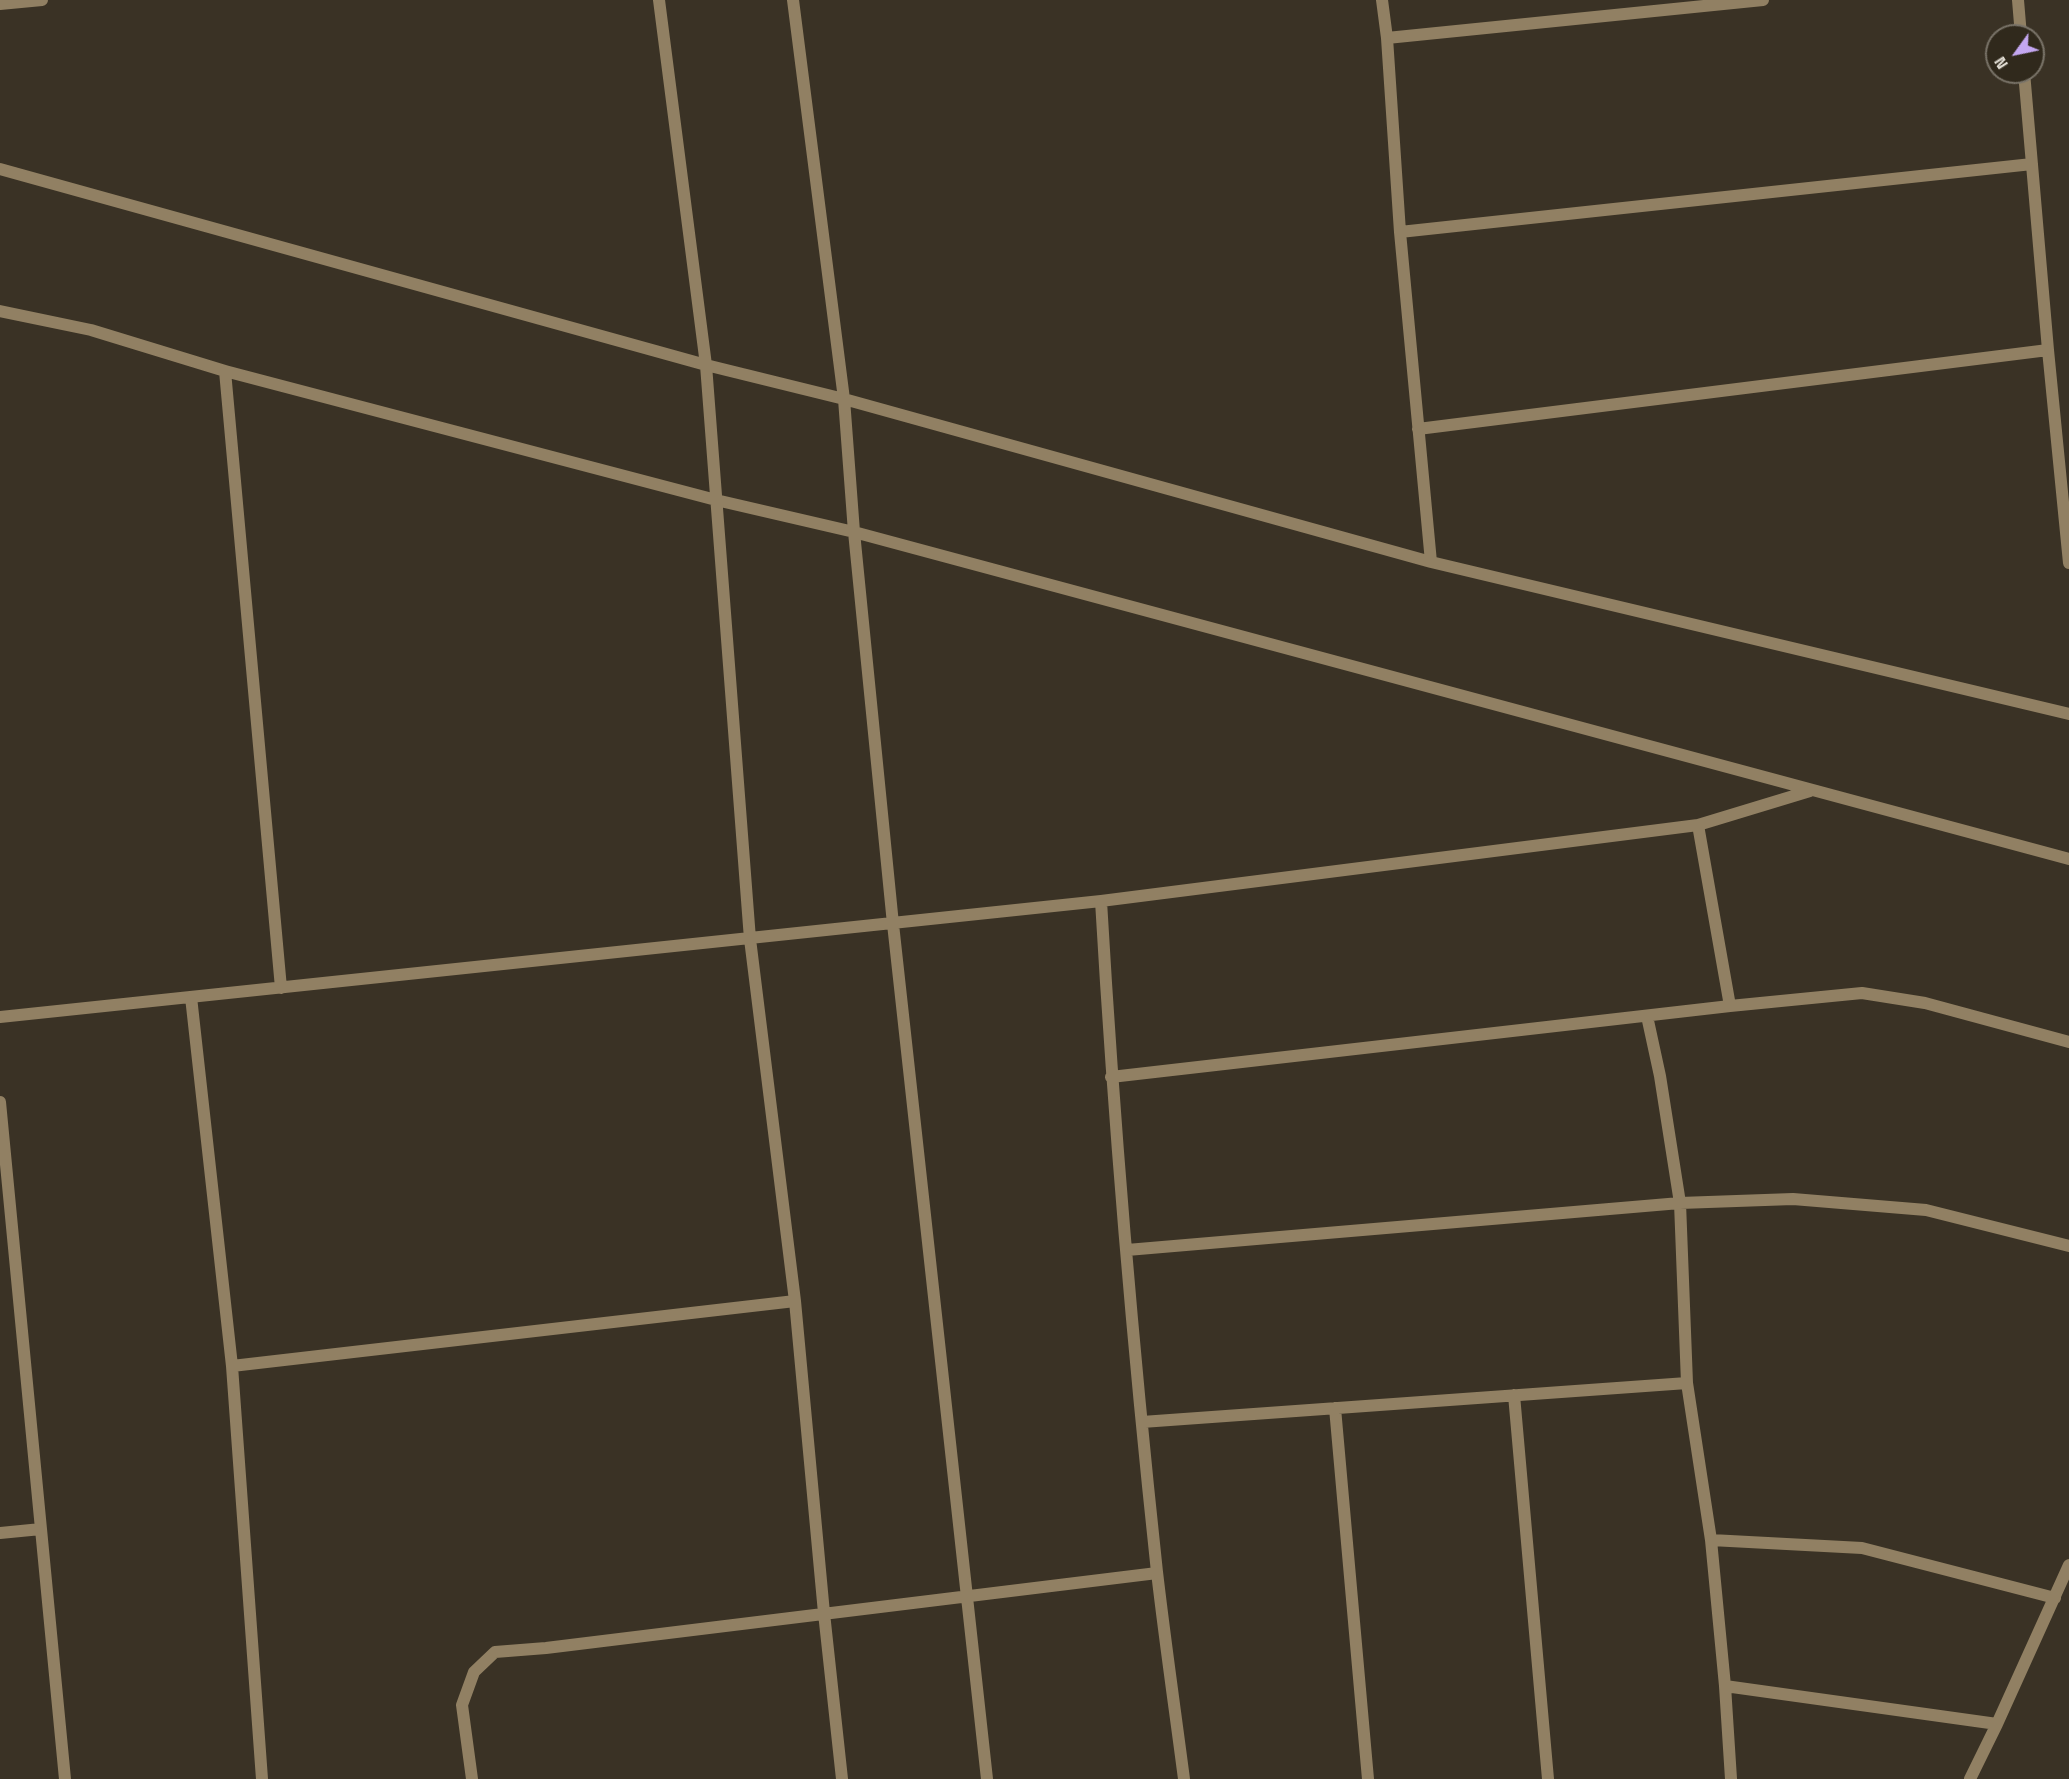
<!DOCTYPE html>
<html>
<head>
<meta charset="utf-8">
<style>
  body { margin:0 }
  #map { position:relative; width:2069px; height:1779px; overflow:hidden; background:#3a3225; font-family:"Space Grotesk",sans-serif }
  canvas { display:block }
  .north { position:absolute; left:1985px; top:24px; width:60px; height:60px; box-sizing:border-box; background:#30291c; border:2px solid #797368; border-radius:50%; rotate:237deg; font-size:16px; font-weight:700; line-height:24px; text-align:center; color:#e7e3da }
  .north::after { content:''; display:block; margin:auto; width:21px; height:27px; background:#c4a7f1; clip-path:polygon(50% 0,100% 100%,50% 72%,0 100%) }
</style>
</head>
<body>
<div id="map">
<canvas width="2069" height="1779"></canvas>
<div class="north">N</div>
</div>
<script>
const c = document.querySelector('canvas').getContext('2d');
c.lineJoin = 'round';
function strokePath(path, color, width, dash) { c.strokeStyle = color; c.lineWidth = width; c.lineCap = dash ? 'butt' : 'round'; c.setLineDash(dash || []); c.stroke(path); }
strokePath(new Path2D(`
  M659,0L706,365L750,939L795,1301L824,1613L842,1779
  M793,0L844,399L854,532L893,924L987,1779
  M1382,0L1387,38L1400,232L1431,562
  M2018,0L2021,36
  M0,4L42,0
  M1387,38L1763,0
  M2024,72L2048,350L2069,563
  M0,169L706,365L844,399L1431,562L2069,714
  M1400,232L2032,164
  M0,311L91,330L225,371L716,500L854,532L2069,859
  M225,371L281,988
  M1418,429L2048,350
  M1698,825L1730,1006
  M1101,901C1114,1125 1133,1349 1157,1572C1165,1641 1175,1710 1184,1779
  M191,997L232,1366L262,1779
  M1647,1016L1660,1076L1680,1203L1687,1383L1711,1540L1725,1686L1731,1779
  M0,1017L1101,901L1698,825L1810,791
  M1111,1077L1730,1006L1862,993L1925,1003L2069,1042
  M0,1102L65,1779
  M1127,1250L1680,1203L1793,1199L1926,1210L2069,1246
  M232,1366L795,1301
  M1514,1395L1548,1779
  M1335,1408L1368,1779
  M1142,1422L1687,1383
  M0,1533L41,1529
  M1711,1540L1862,1548L2055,1598
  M1725,1686L1997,1724
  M472,1779L462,1705L474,1672L495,1652L546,1648L1157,1573
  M1970,1779L1997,1724L2069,1565`), '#918063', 12);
</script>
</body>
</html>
